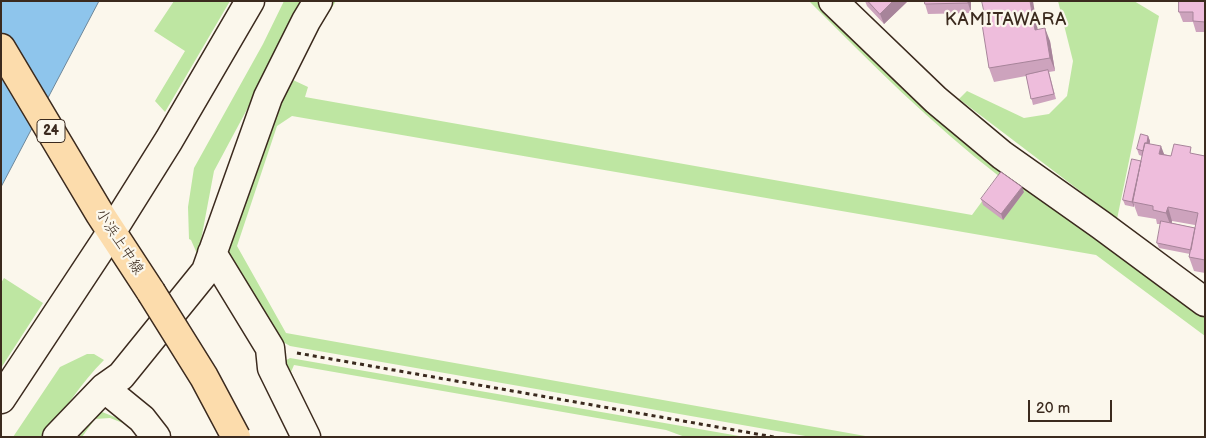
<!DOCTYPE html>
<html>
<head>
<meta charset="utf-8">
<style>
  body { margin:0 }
  #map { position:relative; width:1206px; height:438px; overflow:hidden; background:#fbf7ec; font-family:"Balsamiq Sans",sans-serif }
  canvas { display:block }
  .frame { position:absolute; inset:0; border:2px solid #3b2a1e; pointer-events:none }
  .scale { position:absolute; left:1028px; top:400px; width:84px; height:22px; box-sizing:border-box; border:2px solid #3b2a1e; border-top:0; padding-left:6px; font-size:15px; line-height:18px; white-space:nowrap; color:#3b2a1e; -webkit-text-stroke:4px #fbf7ec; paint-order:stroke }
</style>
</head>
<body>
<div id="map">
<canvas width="1206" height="438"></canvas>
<div class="frame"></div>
<div class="scale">20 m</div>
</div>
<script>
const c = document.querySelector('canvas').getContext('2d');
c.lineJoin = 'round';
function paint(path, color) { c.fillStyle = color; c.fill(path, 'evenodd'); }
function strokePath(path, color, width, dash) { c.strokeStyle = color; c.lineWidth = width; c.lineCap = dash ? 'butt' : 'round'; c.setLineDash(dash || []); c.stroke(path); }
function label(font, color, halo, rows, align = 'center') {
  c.font = font + ' "Balsamiq Sans","Klee One",sans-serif'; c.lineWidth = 4.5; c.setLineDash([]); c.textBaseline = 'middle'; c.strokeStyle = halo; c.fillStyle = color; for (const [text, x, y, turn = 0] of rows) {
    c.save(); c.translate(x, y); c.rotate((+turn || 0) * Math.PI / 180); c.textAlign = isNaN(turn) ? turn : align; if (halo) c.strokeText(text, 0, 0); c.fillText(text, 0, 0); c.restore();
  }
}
paint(new Path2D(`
  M174,1H230L165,112L155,101L185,51L154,31Z
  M284,1H305L214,171L198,256L191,240L189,239L188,207L194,168L263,44Z
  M329,1H336L320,27L293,80L308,87L305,97L972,215L1000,177C931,124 871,63 809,1H821L1205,309V336L1096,255L292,116L277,126L237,246L286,333L871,437H811L290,346L278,339L227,249L277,101Z
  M1058,1H1134L1159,16L1117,219L959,99L967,91L1024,118L1049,114L1067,96L1073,61Z
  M4,278L43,303L1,368V283Z
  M87,354H94L104,360C81,383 64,411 43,437H13L60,367Z
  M290,358L745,437H685L666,430L294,365L291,372L320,437H317L281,363Z
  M97,410L135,425L133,427L110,418L95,419L82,437H79Z`), '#bee6a2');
const water = new Path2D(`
  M1,1H99L1,187Z`);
paint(water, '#8ec5ec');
strokePath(water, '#6d879a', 1);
const minor = new Path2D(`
  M833,1L936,100L1002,155L1101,225L1205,302
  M212,253L270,348L272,368L306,437
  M104,388L142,419L156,437
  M1,399L112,231L169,140L250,1
  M57,437L104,388L121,376L206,271L268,97L306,21L318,1`);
const major = new Path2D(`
  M1,48L100,214L151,292`);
strokePath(minor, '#3b2a1e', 31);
strokePath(major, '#3b2a1e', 31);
strokePath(new Path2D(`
  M297,353L774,437`), '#3b2a1e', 3, [4, 4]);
strokePath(minor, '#fbf7ec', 28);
strokePath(major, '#fcdcac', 28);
const majorBridge = new Path2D(`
  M151,292L204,377L236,437`);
strokePath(majorBridge, '#3b2a1e', 31, []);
strokePath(majorBridge, '#fcdcac', 28);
paint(new Path2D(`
  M865,1H908L884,24L867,6Z
  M925,1H971V13L928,14L925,4Z
  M1205,1V32H1196L1193,22H1183L1179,12Z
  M1037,29L1050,41L1055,71L1049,72L1056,99L1033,105L1026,76L994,82L989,68Z
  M1148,136L1150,141V144L1164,154L1171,156L1193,154L1205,156V273L1194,271L1189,257L1190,254L1159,248L1157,243L1161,224H1157L1156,219L1138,216L1134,205V207L1125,205L1123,200L1141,161V162L1142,156L1139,155L1137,149ZM1172,221L1195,225V228L1172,223Z
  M1024,192L1003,220L983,205L981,199Z`), '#cda3bd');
paint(new Path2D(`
  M893,1H908L884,24L880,14Z
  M968,1H971V13L968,3Z
  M1030,1H1033L1040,43L1035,30Z
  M1045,28L1050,41L1055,71L1050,58Z
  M1148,136L1150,141L1147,157L1145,151Z
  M1161,146L1166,159L1159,154Z
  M1141,161L1143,166L1133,202L1134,205V207L1132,202Z
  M1022,187L1024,192L1003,220L1001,214Z
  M1168,207L1172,221L1171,227L1166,213Z`), '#a7849a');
const building = new Path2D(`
  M868,1H893L880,14Z
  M925,1H968V3L925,4Z
  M982,1H1030L1035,30L1045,28L1050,58L989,68L982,24L986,23Z
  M1179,1H1205V22L1193,21V12H1179Z
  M1048,70L1054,94L1031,99L1026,75Z
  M1141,134L1148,136L1147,143H1145L1143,151L1137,149Z
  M1145,143L1161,146L1159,154L1171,156L1174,144L1191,147L1190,153L1205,156V260L1189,257L1198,213L1168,207L1166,213L1153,210V206L1133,202Z
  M1132,159L1141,161L1132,202L1123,200Z
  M1001,172L1022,187L1001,214L981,199Z
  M1161,221L1195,228L1191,250L1157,243Z`);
paint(building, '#eebddc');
strokePath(building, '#a7849a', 1);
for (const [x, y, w] of [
  [51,131,28]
]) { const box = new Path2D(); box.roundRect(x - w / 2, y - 11.5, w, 23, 4); c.fillStyle = '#fbf7ec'; c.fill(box); strokePath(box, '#3b2a1e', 1); }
label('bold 14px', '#3b2a1e', null, [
  ["24",51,131]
]);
label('15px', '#3b2a1e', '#fbf7ec', [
  ["小浜上中線",119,242,57]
]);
c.letterSpacing = '1px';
label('18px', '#3b2a1e', '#fbf7ec', [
  ["KAMITAWARA",1006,20]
]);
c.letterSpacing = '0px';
</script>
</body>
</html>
